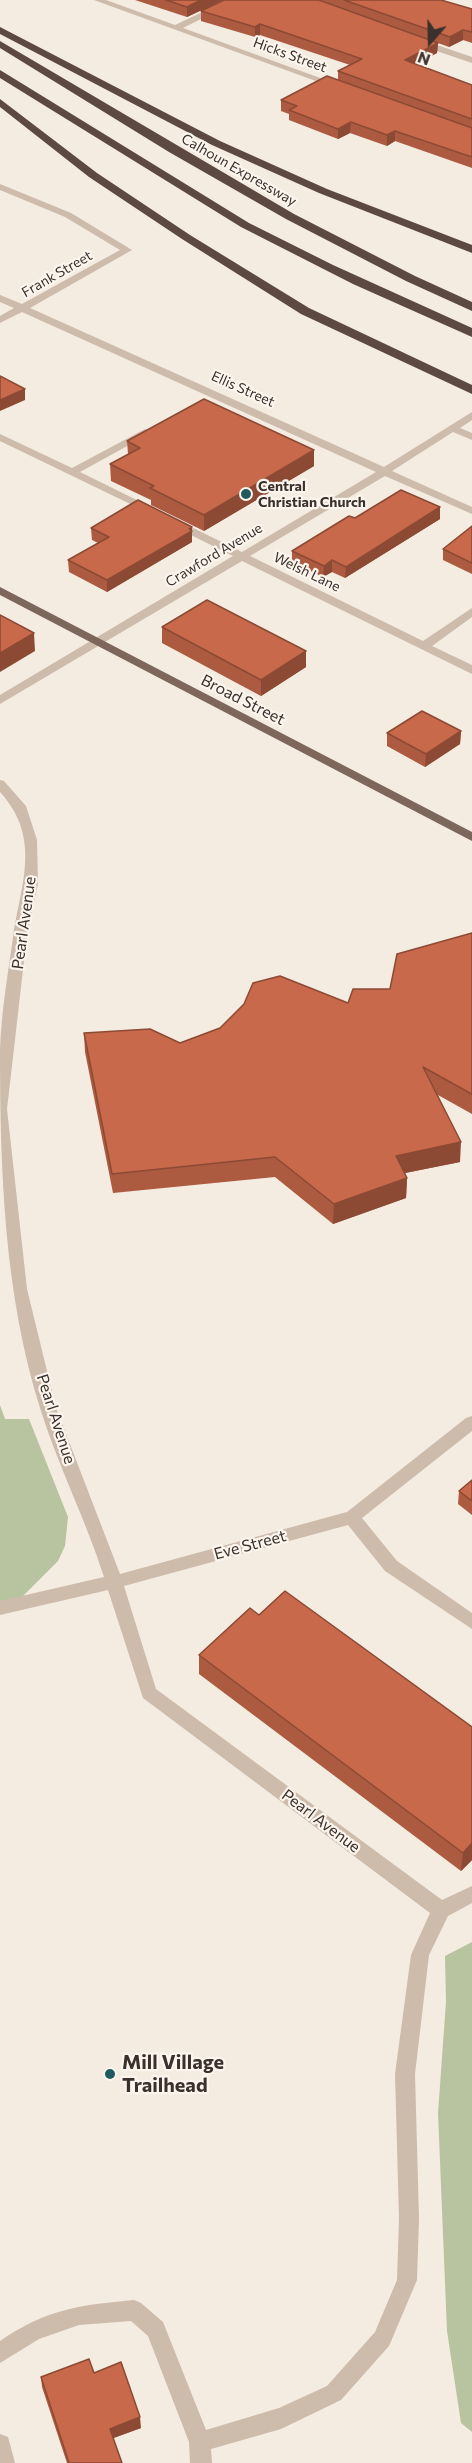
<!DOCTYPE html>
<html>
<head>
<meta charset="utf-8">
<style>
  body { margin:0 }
  #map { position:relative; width:472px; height:2463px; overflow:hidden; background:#f4ebe1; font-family:Commissioner,sans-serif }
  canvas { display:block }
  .north { position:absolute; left:400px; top:12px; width:60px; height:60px; -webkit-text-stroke:4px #fbf5ee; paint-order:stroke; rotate:200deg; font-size:16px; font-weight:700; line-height:24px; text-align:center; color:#3b302b }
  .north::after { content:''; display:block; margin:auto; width:21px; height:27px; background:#3b302b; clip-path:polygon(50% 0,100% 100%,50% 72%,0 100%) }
</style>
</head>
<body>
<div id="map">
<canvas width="472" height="2463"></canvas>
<div class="north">N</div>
</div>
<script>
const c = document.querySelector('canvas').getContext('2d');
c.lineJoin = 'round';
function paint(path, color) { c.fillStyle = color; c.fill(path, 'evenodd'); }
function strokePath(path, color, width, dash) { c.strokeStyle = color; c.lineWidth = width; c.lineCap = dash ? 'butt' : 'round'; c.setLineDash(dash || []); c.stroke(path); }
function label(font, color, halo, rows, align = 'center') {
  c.font = font + ' Commissioner,sans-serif'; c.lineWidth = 4.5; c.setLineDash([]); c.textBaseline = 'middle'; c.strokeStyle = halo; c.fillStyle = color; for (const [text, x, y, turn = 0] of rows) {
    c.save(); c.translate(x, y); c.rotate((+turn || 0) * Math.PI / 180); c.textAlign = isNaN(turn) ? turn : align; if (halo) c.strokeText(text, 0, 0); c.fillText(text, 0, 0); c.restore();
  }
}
paint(new Path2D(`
  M0,1405L5,1419H29L68,1517L65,1546L58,1561L15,1604L0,1608Z
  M472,1942V2432L461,2423L447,2331L438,2113L446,2002L445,1956Z`), '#b8c4a0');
paint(new Path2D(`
  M94,0H106L175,25L228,0H239L183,28L342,86L335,88Z
  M419,39L472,57V63L416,44L415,42Z
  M0,184L71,213L132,250L30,308L384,467L472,412V420L460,428L472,433V440L453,432L392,471L472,507V514L385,476L250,556L423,641L472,608V617L432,646L472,665V674L242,561L0,704V695L233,556L171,525V521H179L242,552L376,472L22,312L0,323V316L14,308L0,302V295L22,304L120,250L65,217L0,190Z
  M145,429L150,432L149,434L80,472L155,509L157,511L151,514L0,441V434L72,468Z
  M0,780L4,781L26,806L37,840L38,884L27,935L7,1109L27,1289L56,1408L120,1574L347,1512L466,1418L472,1416V1431L362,1518L397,1561L472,1613V1629L385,1571L348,1525L124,1586L156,1689L442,1900L472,1886V1903L448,1916L429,1955L415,2074L419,2219L417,2280L389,2346L341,2400L281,2429L211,2449L212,2463H190L189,2442L148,2336L131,2321L79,2325L39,2339L0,2363V2341C47,2309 79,2305 134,2300L141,2303L163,2322L206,2430L279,2408L327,2386L375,2332L397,2280L399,2219L395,2074L411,1955L430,1913L143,1698L108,1590L0,1615V1601L104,1577C86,1520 58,1466 40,1408C4,1293 0,1170 0,1050C1,1013 8,974 13,937C21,884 42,838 0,792Z
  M0,2434L8,2437L15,2463H0Z`), '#cdbbac');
paint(new Path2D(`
  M0,587L472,832V841L0,595Z`), '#7d675c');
paint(new Path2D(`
  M0,27L220,141L327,189L472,245V253L319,193L212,145L0,34Z
  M0,41L294,214L415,276L472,302V311L406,281L286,219L169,152L0,48Z
  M0,70L249,223L333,265L472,328V337L353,284L241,227L0,78Z
  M0,99L97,173L190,235L309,308L472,385V394L301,314L182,239L89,177L0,107Z`), '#5c4a42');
paint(new Path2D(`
  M135,0H223L187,17Z
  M224,0H441L472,9V43L463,40L449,47L438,43L437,53L416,64L472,85V168L395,141L387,146L350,133L338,139L289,120V114L281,111V100L338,80V71L350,65L260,35L255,37L201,21V11Z
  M127,441L314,450V466L204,531L151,505V500L111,481L110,464L128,454Z
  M440,507V519L345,578L332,572L323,577L292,562V551L355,518Z
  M472,526V574L443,560V549Z
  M192,527V542L107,592L69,572L68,560L98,543L92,540L91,528Z
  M162,627L306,651V667L261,696L162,643Z
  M461,731L460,744L425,767L387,746V733Z
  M472,933V1114L438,1095L460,1162L405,1173L407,1178L406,1198L333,1224L275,1177L113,1193L85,1052L84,1033L180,1043L348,1003L390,989Z
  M472,1480V1515L458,1504L459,1491Z
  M259,1615L472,1727V1860L461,1871L199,1674V1655Z
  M94,2373L141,2428L113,2438L122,2463H67L42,2387L41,2377Z`), '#ac5a40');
paint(new Path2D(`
  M201,0H223L187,17V7Z
  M260,24V35L255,37V27Z
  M463,30V40L449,47L450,37Z
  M438,43L437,53L404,70L405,60Z
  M351,122L350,133L338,139V129Z
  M395,131V141L387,146V135Z
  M25,389V400L0,411V400Z
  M314,450V466L204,531V515Z
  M440,507V519L345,578L346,567Z
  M192,527V542L107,592V580Z
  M332,560V572L323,577L324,566Z
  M34,633L35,651L0,672V653Z
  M306,651V667L261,696V680Z
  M461,731L460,744L425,767L426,754Z
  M461,1142L460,1162L395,1175L396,1156Z
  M407,1178L406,1198L333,1224L334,1204Z
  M472,1843V1860L461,1871L463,1853Z
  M140,2417L141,2428L111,2439L110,2429Z`), '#8c4a34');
const building = new Path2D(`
  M166,0H201L187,7Z
  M224,0H319L438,43L405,60L472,85V119L338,71L362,59L260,24L255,27L201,11Z
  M344,0H441L472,9V32L463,30L450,37Z
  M327,76L472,128V157L395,131L387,135L351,122L338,129L289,110L297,106L281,100Z
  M0,376L25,389L0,400Z
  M204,399L314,450L204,515L150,488L154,486L110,464L140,448L127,441Z
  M401,490L440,507L346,567L332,560L324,566L292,551L349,516L355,518Z
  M138,500L192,527L189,529L192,531L107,580L68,560L109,537L91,528Z
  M472,526V563L443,549Z
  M207,600L306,651L261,680L162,627Z
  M0,615L34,633L0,653Z
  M422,711L461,731L426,754L387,733Z
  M472,933V1094L423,1067L461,1142L396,1156L407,1178L334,1204L275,1157L112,1174L84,1033L150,1029L180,1043L220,1028L244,1004L253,983L280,976L348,1003L353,989H390L397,954Z
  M472,1480V1501L459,1491Z
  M285,1591L472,1727V1843L463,1853L199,1655L250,1608L259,1615Z
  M89,2359L94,2373L121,2362L140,2417L110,2429L122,2463H69L41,2377Z`);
paint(building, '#c8694b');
strokePath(building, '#8c4a34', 1.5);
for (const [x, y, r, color] of [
  [246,494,6,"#1f5a5e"],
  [110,2074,6,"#1f5a5e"]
]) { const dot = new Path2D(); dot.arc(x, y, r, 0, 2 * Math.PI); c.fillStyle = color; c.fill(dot); strokePath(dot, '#fbf5ee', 2); }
label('14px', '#3b302b', '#fbf5ee', [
  ["Hicks Street",290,55,20],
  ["Calhoun Expressway",239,170,30],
  ["Frank Street",57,274,-30],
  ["Ellis Street",243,389,24],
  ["Crawford Avenue",214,555,-31],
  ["Welsh Lane",307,572,26]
]);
label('bold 14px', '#3b302b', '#fbf5ee', [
  ["Central",258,486],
  ["Christian Church",258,502]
], 'left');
label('16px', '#3b302b', '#fbf5ee', [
  ["Broad Street",243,700,27],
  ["Pearl Avenue",24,923,-82],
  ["Pearl Avenue",56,1419,72],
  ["Eve Street",250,1545,-15],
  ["Pearl Avenue",321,1821,37]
]);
label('bold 20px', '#3b302b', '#fbf5ee', [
  ["Mill Village",122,2062],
  ["Trailhead",122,2085]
], 'left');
</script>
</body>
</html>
